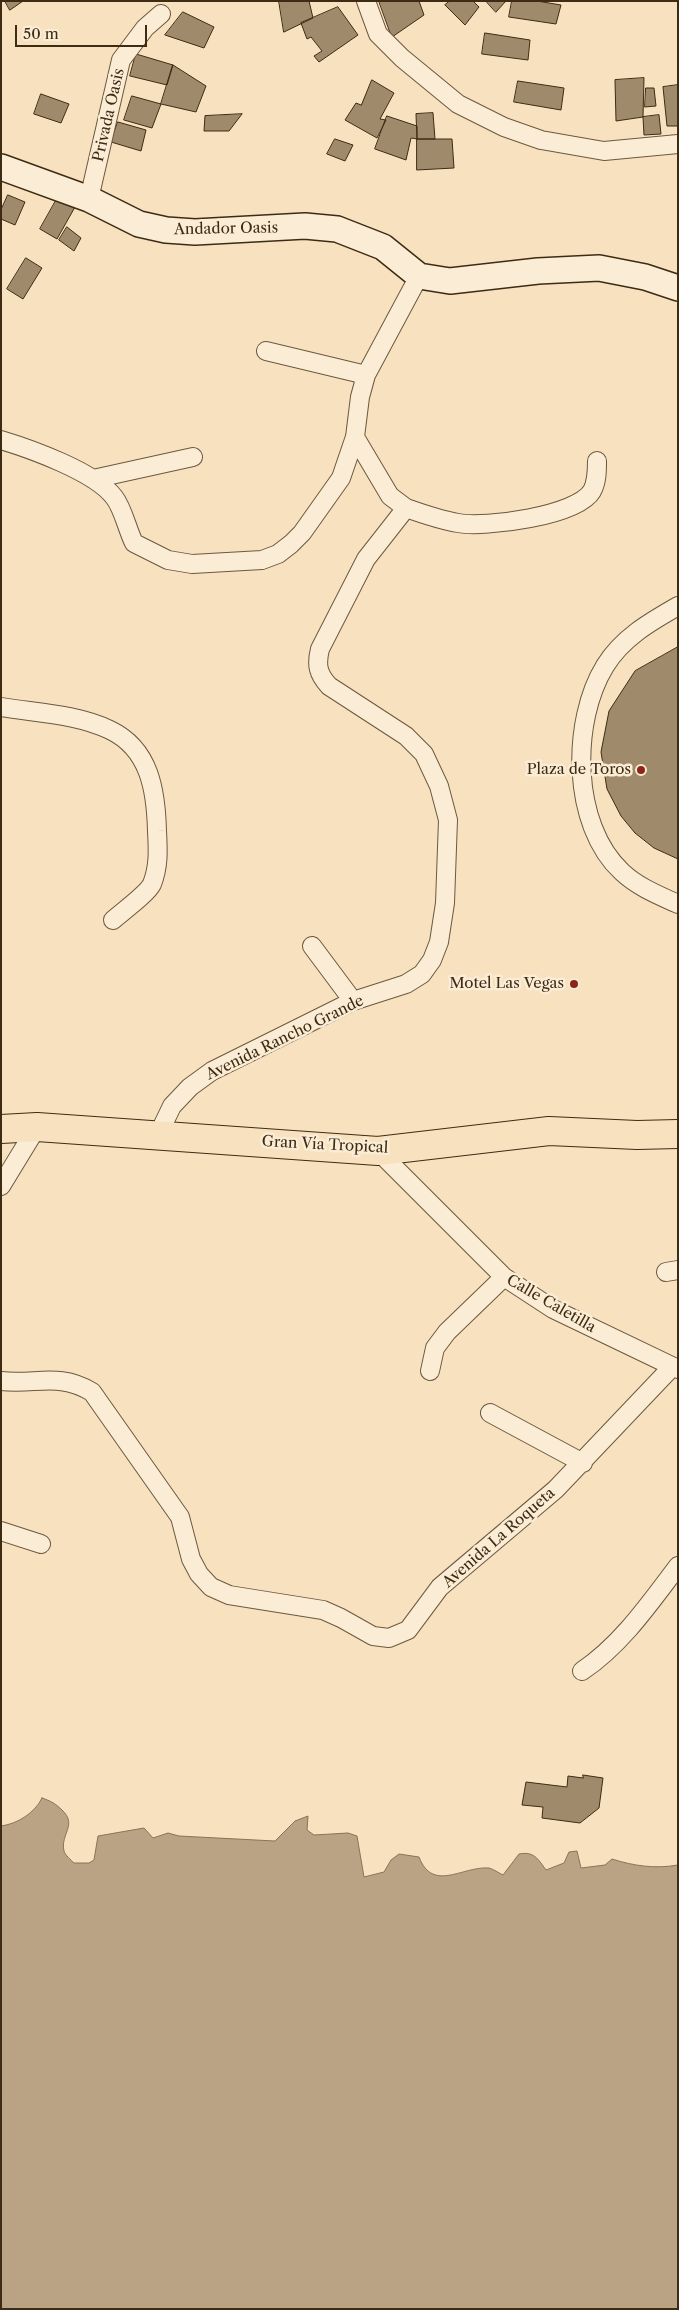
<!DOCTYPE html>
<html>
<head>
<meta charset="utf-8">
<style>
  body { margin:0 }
  #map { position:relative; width:679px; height:2310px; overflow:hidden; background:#f8e1be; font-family:"Libre Caslon Text",serif }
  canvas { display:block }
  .frame { position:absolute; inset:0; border:2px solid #3e2b14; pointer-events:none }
  .scale { position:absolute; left:15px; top:25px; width:132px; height:22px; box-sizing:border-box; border:2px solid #3e2b14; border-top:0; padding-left:6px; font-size:15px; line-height:18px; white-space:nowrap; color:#3e2b14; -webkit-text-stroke:4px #faecd5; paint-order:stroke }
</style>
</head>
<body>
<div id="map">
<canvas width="679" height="2310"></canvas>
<div class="frame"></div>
<div class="scale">50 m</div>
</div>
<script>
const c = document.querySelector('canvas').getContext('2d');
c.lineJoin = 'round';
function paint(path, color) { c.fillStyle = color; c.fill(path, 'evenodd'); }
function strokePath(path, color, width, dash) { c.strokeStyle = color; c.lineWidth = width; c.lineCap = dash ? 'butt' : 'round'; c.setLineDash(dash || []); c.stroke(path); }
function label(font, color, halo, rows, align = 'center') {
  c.font = font + ' "Libre Caslon Text",serif'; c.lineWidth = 5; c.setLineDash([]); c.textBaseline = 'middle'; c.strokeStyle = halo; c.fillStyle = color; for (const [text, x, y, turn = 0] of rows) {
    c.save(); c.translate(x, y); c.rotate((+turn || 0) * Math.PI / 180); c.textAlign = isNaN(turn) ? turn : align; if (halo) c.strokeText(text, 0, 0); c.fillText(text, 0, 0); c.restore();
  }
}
const water = new Path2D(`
  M42,1798C51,1801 56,1804 62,1810C78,1825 60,1834 64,1851C65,1855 71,1860 74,1863H89L94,1860L98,1836L144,1828L153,1838L168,1833L179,1836L275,1841L295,1821L308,1816L307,1830L314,1835L348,1833L357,1836L364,1877L384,1872L391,1860L399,1854L419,1857C433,1893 462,1866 489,1868C493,1869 499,1873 503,1875L519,1854C534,1851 538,1859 546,1870L564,1863L569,1852L577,1851L581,1868L605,1865L612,1859C634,1866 655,1869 678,1865V2309H1V1826C17,1824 35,1813 42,1798Z`);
paint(water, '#b9a384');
strokePath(water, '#887357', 1);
const building = new Path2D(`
  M5,1H23L10,10Z
  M279,1H309L313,18L284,32Z
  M379,1H419L424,15L392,37Z
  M450,1H473L479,7L465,25L445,5Z
  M486,1H506L496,12Z
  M512,1H537L561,5L556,24L509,17Z
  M338,7L358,35L319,62L314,56L322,51L311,37L307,39L301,23Z
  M183,12L214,27L204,48L165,35Z
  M485,33L530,40L528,60L482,54Z
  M136,54L173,65L167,85L130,76Z
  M173,65L206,86L196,112L161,104Z
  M644,78L643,117L616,121L615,80Z
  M372,80L394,93L380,119L386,120L377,138L345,120L356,103L361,105Z
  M518,81L564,88L561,110L514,102Z
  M678,85V126H667L663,87Z
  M646,88H654L656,106L645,107Z
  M41,94L69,104L61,123L34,114Z
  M132,96L161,104L152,128L124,120Z
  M433,113L435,139H417L416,114Z
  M242,114L229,131H204L205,116Z
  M659,115L661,134L644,135L643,117Z
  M387,116L417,126V139L411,138L406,160L375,149Z
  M118,122L146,130L141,151L111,142Z
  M335,139L353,145L345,161L327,154Z
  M417,139H452L454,168L417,170Z
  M8,195L25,202L15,225L1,219V210Z
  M58,197L75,207L57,239L40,229Z
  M67,227L81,238L74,251L59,240Z
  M26,258L42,268L23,299L7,289Z
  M678,647V859L654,848L635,833L621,816L607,789L601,752L609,711L635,671Z
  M583,1775L603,1778L599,1808L580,1823L542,1818L543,1807L522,1805L526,1782L567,1787L568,1776L583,1778Z`);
paint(building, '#9f8a6c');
strokePath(building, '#3e2b14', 1);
const street = new Path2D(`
  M366,1L378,34L402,58L458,104L504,127L541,140L604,151L678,144
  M89,199L121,60L145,28L161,14
  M266,351L366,375
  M1,440C31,449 95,472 114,497C123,508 127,529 134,543L168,560L192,564L262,560L278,554L291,544L302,533L341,478L355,437L360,397L366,375L419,276
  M93,479L193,457
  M406,508C423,514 440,520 458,523C485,528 577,516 592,491C597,482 597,471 597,461
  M678,606C650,622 622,638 605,666C571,721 571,825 622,872C638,887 658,895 678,904
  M1,707C37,713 77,714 110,730C150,749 156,791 157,831C158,850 159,866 152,884C147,894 122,912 113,920
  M312,946L353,1001
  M158,1135L172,1106L190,1087L212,1071L353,1001L406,984L422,974L432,960L439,942L445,903L448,820L439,786L424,754L406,736L329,686C318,674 316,665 320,649L366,559L406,508L390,496L355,437
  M378,1151L504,1277L553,1309L678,1369
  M1,1186L37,1127
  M666,1272L678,1270
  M430,1371L435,1348L447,1332L504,1277
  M1,1381C36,1385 59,1372 92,1392L180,1517L191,1559L199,1574L211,1587L229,1595L323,1610L341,1618L373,1636L389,1638L408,1630L440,1587L556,1489L672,1367
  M490,1413L583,1463
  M1,1531L41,1544
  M582,1671C621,1645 650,1603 678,1566`);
const secondary = new Path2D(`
  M1,167L89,199L139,224L166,230L195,232L305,226L337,229L383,247L419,276L450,281L538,271L599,268L645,277L678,288`);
const primary = new Path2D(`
  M1,1129L37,1127L378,1151L549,1131L637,1135L678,1134`);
strokePath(street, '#6c583e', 20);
strokePath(secondary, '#3e2b14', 28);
strokePath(primary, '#3e2b14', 30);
strokePath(street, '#faecd5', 18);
strokePath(secondary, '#faecd5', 25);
strokePath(primary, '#f8e1be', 28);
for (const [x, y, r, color] of [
  [641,770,5,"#8f2418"],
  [574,984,5,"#8f2418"]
]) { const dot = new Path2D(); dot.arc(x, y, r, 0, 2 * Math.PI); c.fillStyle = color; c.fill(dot); strokePath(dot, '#faecd5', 2); }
label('15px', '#3e2b14', '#faecd5', [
  ["Privada Oasis",109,115,-77],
  ["Andador Oasis",226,229,-1],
  ["Avenida Rancho Grande",285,1038,-26],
  ["Gran Vía Tropical",325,1145,3],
  ["Calle Caletilla",551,1304,30],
  ["Avenida La Roqueta",499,1538,-41]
]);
label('15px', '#3e2b14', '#faecd5', [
  ["Plaza de Toros",631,770],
  ["Motel Las Vegas",564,984]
], 'right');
</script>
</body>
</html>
